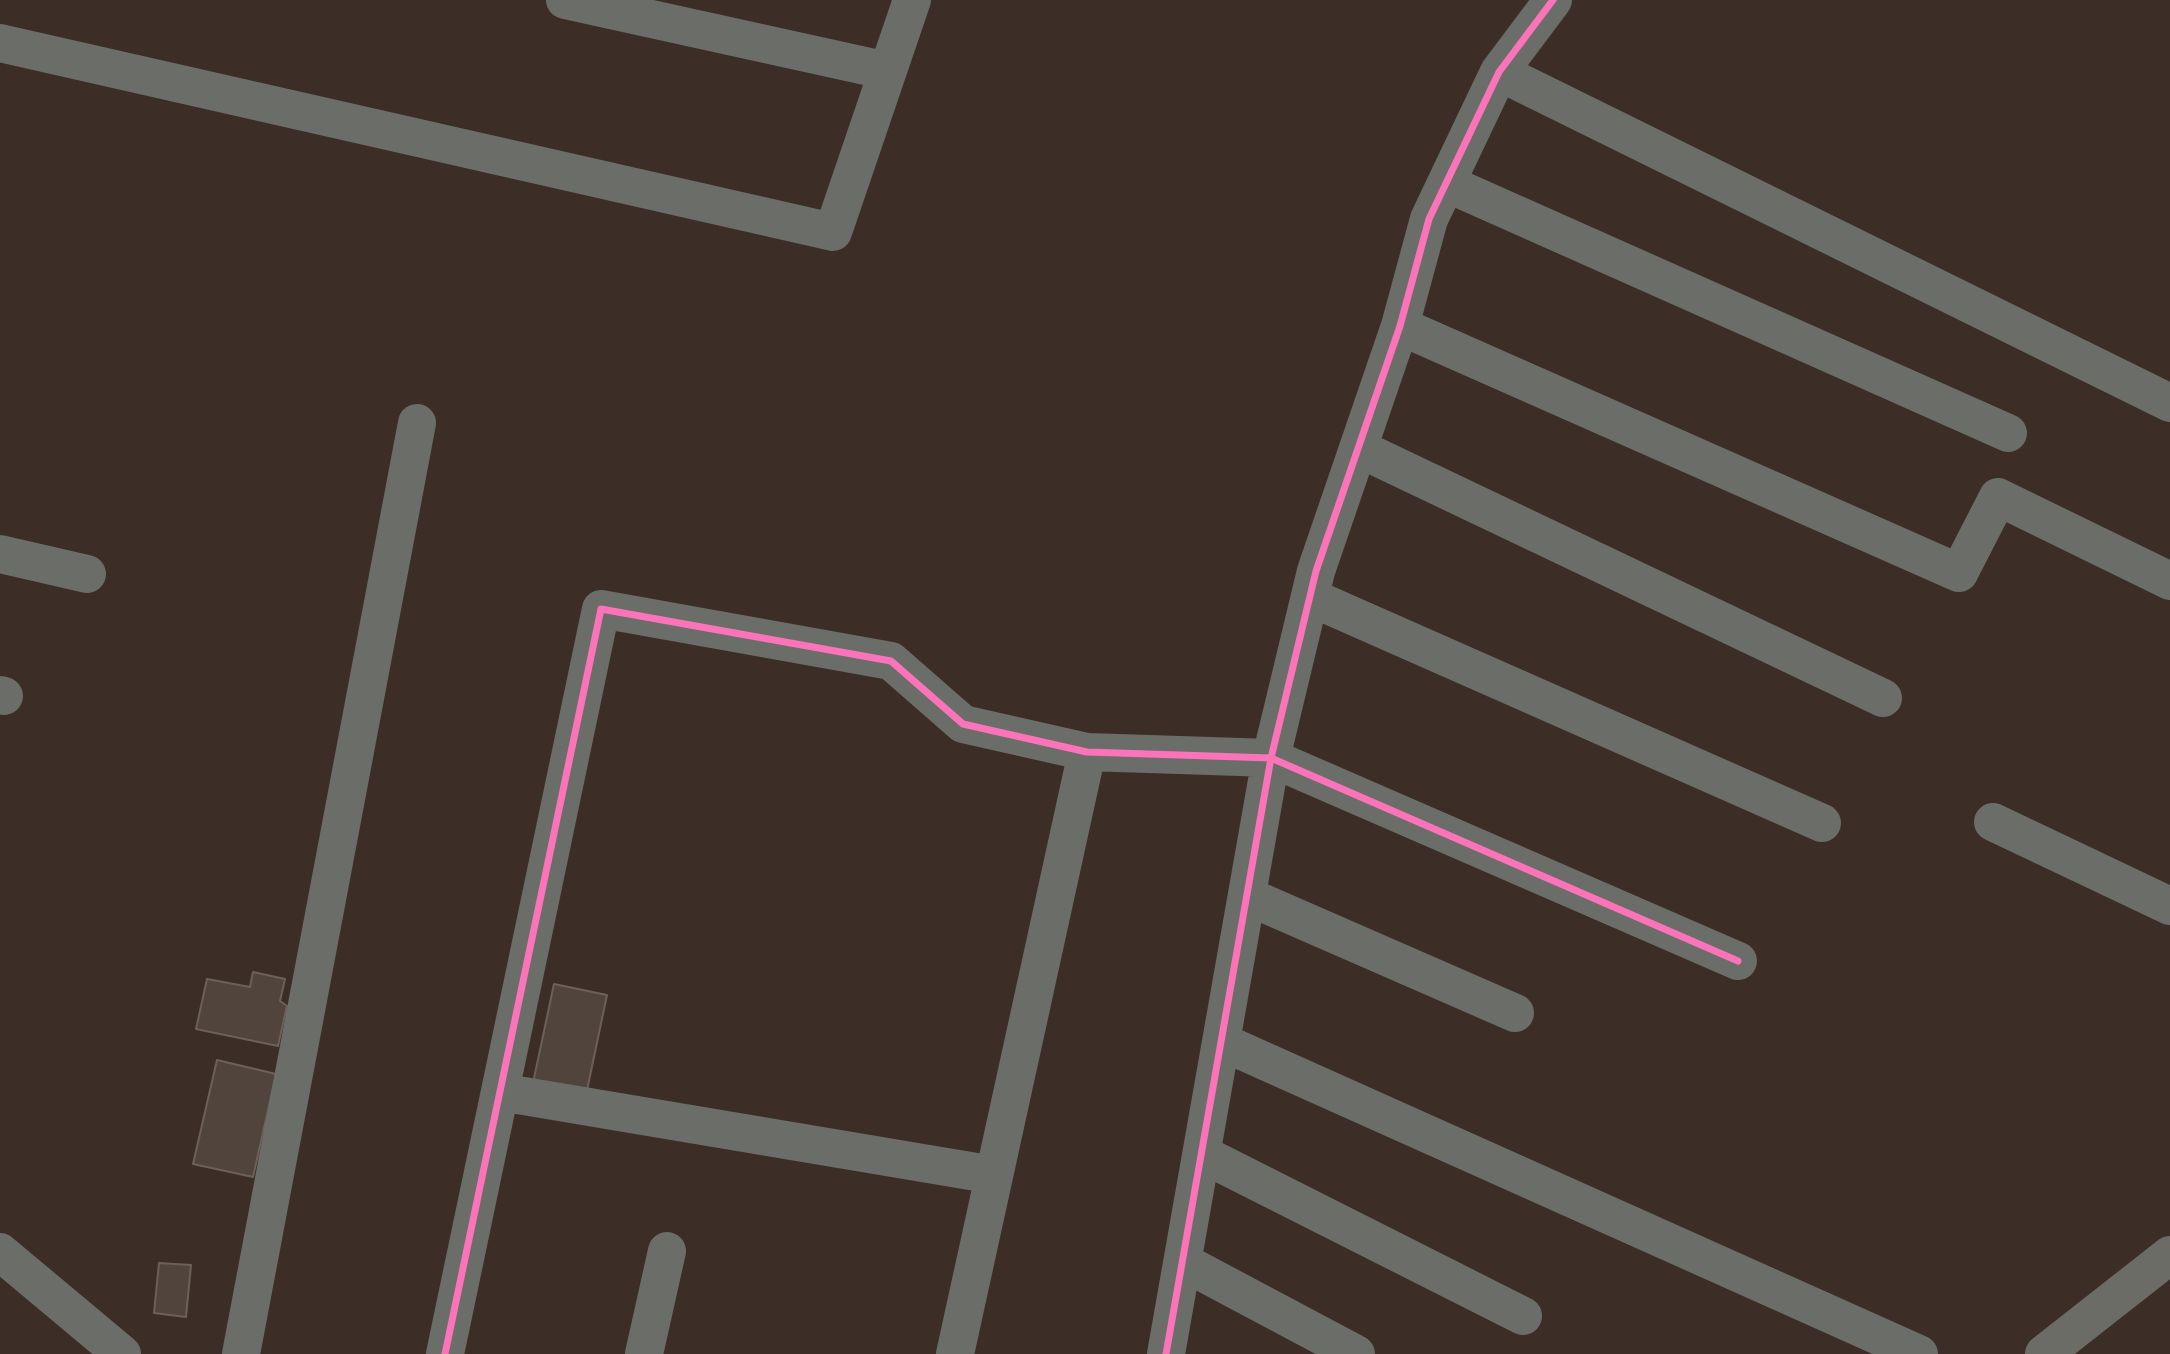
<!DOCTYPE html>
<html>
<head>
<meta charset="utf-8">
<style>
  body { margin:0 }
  canvas { display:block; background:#3c2e26 }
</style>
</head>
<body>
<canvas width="2170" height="1354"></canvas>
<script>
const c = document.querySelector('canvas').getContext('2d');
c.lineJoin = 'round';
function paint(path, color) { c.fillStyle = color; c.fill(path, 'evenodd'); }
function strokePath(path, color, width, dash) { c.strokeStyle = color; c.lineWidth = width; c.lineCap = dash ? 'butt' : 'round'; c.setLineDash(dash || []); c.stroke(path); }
const building = new Path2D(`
  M253,972L285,979L280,1001L287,1006L278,1046L196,1029L207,979L250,987Z
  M554,984L607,995L586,1095L533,1083Z
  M217,1060L276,1074L253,1177L193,1164Z
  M159,1263L191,1265L186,1317L154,1313Z`);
paint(building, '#51443d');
strokePath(building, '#6c6059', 2);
strokePath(new Path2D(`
  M565,0L888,71
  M0,43L833,232L912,0
  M1499,72L2170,403
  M1446,183L2008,433
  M1400,326L1959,573L1998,497L2170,581
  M1358,448L1883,698
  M0,554L87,574
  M1310,597L1822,823
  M0,695L4,696
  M1993,822L2170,906
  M1247,896L1515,1013
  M1222,1042L1919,1354
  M500,1092L994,1175
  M1202,1154L1523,1316
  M0,1252L122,1354
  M1183,1262L1356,1354
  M241,1354L417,423
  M445,1354L601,609L891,661L963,724L1087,752L1271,758L1738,961
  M644,1354L667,1251
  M955,1354L1087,752
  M1166,1354L1271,758L1316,571L1400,326L1429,219L1499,72L1553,0`), '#6b6d69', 38);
strokePath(new Path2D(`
  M2044,1354L2170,1255`), '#6c6c67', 38);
strokePath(new Path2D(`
  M445,1354L601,609L891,661L963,724L1087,752L1271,758L1738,961
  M1166,1354L1271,758L1316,571L1400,326L1429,219L1499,72L1553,0`), '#fb73b8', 7);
</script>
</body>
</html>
